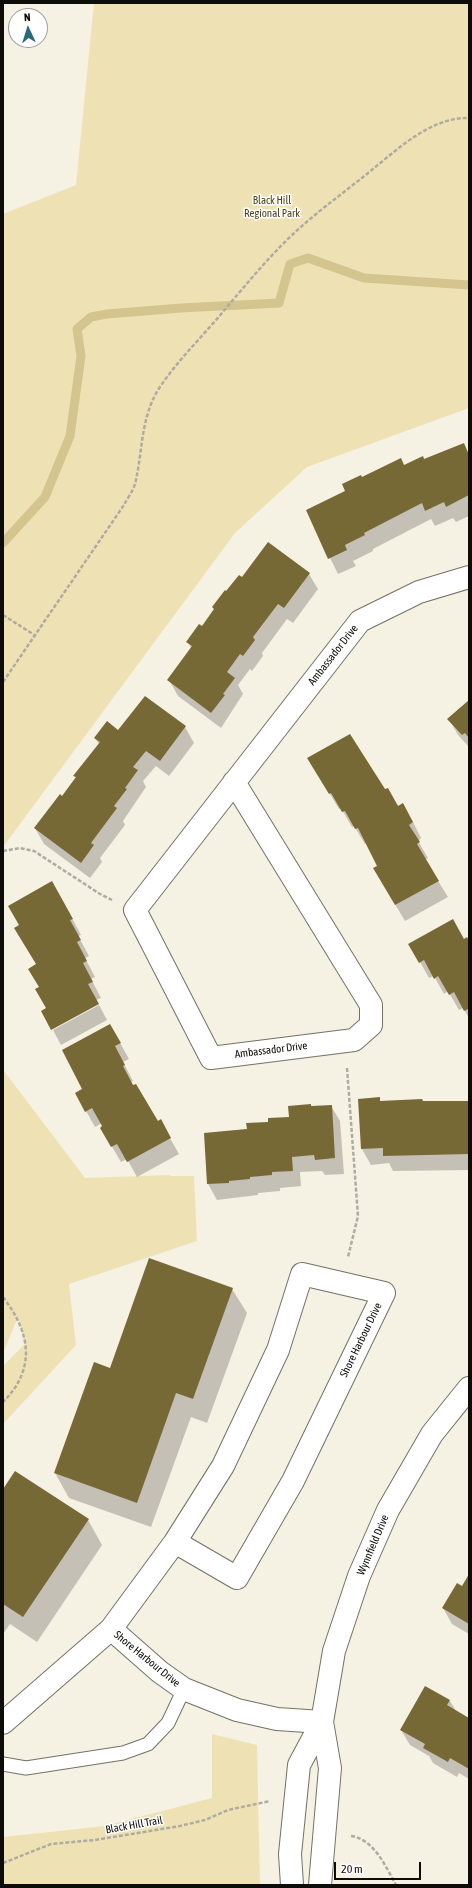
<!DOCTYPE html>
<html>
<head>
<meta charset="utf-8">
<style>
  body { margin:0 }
  #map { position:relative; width:472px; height:1888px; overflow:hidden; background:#f5f1e3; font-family:"Asap Condensed",sans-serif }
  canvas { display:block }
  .frame { position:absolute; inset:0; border:4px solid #0e0c08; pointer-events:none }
  .north { position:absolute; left:8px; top:8px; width:40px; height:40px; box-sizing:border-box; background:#fff; border:1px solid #9f9e9c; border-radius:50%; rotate:356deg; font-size:11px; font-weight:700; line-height:16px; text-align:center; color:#0e0c08 }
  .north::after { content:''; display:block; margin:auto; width:14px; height:18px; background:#2a697e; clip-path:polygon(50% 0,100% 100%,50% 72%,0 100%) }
  .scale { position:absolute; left:334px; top:1862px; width:87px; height:18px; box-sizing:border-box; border:2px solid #0e0c08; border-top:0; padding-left:5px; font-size:12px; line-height:14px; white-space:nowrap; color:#0e0c08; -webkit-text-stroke:3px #fff; paint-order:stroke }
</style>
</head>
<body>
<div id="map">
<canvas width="472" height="1888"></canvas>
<div class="frame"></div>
<div class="north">N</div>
<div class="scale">20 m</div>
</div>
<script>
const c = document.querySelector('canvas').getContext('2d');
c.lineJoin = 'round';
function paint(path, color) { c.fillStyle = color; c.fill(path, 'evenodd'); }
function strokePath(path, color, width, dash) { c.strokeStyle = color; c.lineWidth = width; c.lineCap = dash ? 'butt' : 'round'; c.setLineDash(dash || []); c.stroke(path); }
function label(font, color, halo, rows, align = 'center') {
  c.font = font + ' "Asap Condensed",sans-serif'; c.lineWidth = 3; c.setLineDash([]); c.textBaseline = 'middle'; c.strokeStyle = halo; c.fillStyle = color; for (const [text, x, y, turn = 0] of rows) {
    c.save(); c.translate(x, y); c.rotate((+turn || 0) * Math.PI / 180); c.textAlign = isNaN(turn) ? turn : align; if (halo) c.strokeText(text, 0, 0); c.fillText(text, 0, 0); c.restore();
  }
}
paint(new Path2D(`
  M94,3H469V408L307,467L235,533L3,847V214L76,185Z
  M3,1053L4,1071L85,1178L170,1175L171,1176H194L197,1241L69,1284L76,1345L3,1424V1366L25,1344L18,1317L3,1353Z
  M212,1734L257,1745L260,1885H3V1837L105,1826L212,1798Z`), '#eee2b5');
paint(new Path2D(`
  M463,444L469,454V516L456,522L453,518L435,526L431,519L373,549V551L353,561L356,566L338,574L307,511L346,491L362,478L424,460Z
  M309,574L318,589L293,623L287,619L262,653L263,656L252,671L250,669L238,685L243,694L221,728L178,696L169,680L191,648L188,642L202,627L215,611L213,607L243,578Z
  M145,697L185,727L194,743L169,776L156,766L143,781L146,787L123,821L125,825L100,858L102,862L90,878L44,844L35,828L63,797L76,778L75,776L99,744L95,738L118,732Z
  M469,701V747L458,735L449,719Z
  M308,758L384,791L412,820L421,838L418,841L428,858L425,860L448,897L405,921L383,884L378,867L367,843L365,844L354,826L352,827L341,808L339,809Z
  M61,898L81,935L78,936L89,956L85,958L95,977L91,979L101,998L96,1000L47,1008L40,988L37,965Z
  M463,940L469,943V1018L463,1008L459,1010L448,991L444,994L434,976L429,978L410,944Z
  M99,1005L107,1020L61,1045L53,1030Z
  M119,1041L129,1059L123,1062L133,1081L131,1082L158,1122L160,1121L179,1154L137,1177L127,1159L121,1162L101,1128L104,1127L102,1123L95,1127L76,1093L83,1089L63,1051Z
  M379,1098L381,1102L469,1101V1170L393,1171L389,1163L371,1165L362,1149L359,1100Z
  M311,1105L312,1107L331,1106L340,1121L344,1174L325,1175L322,1171L300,1172L301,1186L280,1188V1191L258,1193V1195L217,1200L208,1184L205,1134L248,1129L290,1118Z
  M232,1289L247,1313L207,1423L191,1417L151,1527L69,1498L55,1473L111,1369Z
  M3,1491L88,1520L102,1545L37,1642L10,1624L3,1634Z
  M469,1576V1634L452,1624L443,1608L463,1587Z
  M426,1687L450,1701L456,1711L469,1719V1779L459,1773L457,1777L433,1763L429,1756L410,1745L401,1730Z`), '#0003');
strokePath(new Path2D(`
  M3,543L45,497L70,436L81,356L77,329L91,317L107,314L181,308L279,303L290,264L308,258L364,278L469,285`), '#d4c58e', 9);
paint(new Path2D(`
  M464,443L469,455V495L446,507L444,502L425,511L422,503L364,533L365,535L345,545L347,550L328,559L306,510L345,491L342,484L361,475L362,477L401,458L404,465L423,456L424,459Z
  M268,542L310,573L284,608L278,604L253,637L255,640L243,656L240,654L227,672L235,678L223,694L225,695L211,713L167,680L192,646L186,642L199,624L202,626L214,609L212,607L225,590L226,591L239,575L242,577Z
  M145,696L186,726L160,761L146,751L133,767L138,770L125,788L127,789L114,806L117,808L91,843L94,845L81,863L34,828L60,794L62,796L76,777L73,776L100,742L94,738L107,721L118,730Z
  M469,700V738L465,733L462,735L447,719Z
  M350,734L385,789L388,788L398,806L403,803L413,822L409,825L420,842L417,844L439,881L395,905L373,868L377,866L358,828L355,829L345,811L342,812L331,793L329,794L307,758Z
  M52,881L73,919L70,920L81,940L77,942L87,961L83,963L93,982L88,984L99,1004L51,1030L41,1011L46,1008L35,989L39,987L28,969L36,964L14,928L19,925L8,906Z
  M453,919L464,939L467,937L469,941V1012L468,1009L464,1011L454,992L449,995L438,976L434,979L424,960L419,963L408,944Z
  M110,1024L121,1043L115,1046L125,1065L123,1066L133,1085L136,1084L158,1121L161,1119L171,1138L127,1162L117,1144L111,1147L100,1128L102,1126L92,1108L85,1112L75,1093L82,1089L62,1050Z
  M380,1097V1101L422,1099L423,1101H469V1154L383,1156V1148L361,1149L358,1099Z
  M311,1104V1106L332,1105L335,1158L315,1160L314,1155L292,1157L293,1171L272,1172V1175L250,1177V1179L229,1181V1183L207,1184L204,1133L247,1129L246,1123L268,1122V1118L289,1117L288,1106Z
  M149,1258L233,1288L193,1399L176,1393L137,1503L54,1473L94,1362L110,1368Z
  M15,1471L89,1519L23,1617L3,1604V1489Z
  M469,1574V1624L442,1608L457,1583L462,1586Z
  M425,1686L450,1700L447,1705L469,1718V1769L450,1758L448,1762L423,1748L425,1744L400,1730Z`), '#776935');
const service = new Path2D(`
  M3,1764L26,1768L123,1753L148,1744L168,1723L184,1689`);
const minor = new Path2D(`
  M234,782L371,1005V1025L354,1040L211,1058L135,910L360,621L419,592L469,577
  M111,1629L160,1672L184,1689L237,1710L277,1719L322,1722
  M3,1723L111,1629L175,1542L223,1466L278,1350L302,1274L384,1293L293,1481L237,1578L175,1542`);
const tertiary = new Path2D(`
  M292,1885L290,1854L299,1765L322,1722
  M320,1885L330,1768L322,1722L334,1651L359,1576L388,1510L432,1434L469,1388`);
strokePath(service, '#747165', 15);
strokePath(minor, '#747165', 24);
strokePath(tertiary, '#747165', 24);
strokePath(new Path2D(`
  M3,615L36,636
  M3,682L124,505C127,499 133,491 135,484C143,452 140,420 158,390C174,365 196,343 216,320C240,292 263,263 290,237C314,214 342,194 368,173C397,150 430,117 469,118
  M3,851L20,848L34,851L100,894L112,900
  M347,1068L358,1216L348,1257
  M3,1297C30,1332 37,1368 3,1402
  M351,1836C374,1839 386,1867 396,1885
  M3,1863L51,1844L95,1840L180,1826L205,1820L228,1810L270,1801`), '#afaba0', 2.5, [4, 2]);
strokePath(service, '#fff', 13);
strokePath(minor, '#fff', 22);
strokePath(tertiary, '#fff', 22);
label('11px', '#4d4116', '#fff', [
  ["Black Hill",272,201],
  ["Regional Park",272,214]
]);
label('11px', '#0e0c08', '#fff', [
  ["Ambassador Drive",333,655,-52],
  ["Ambassador Drive",271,1050,-7],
  ["Shore Harbour Drive",361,1340,-64],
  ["Wynnfield Drive",373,1545,-67],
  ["Shore Harbour Drive",147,1659,39],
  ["Black Hill Trail",134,1825,-10]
]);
</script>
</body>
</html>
